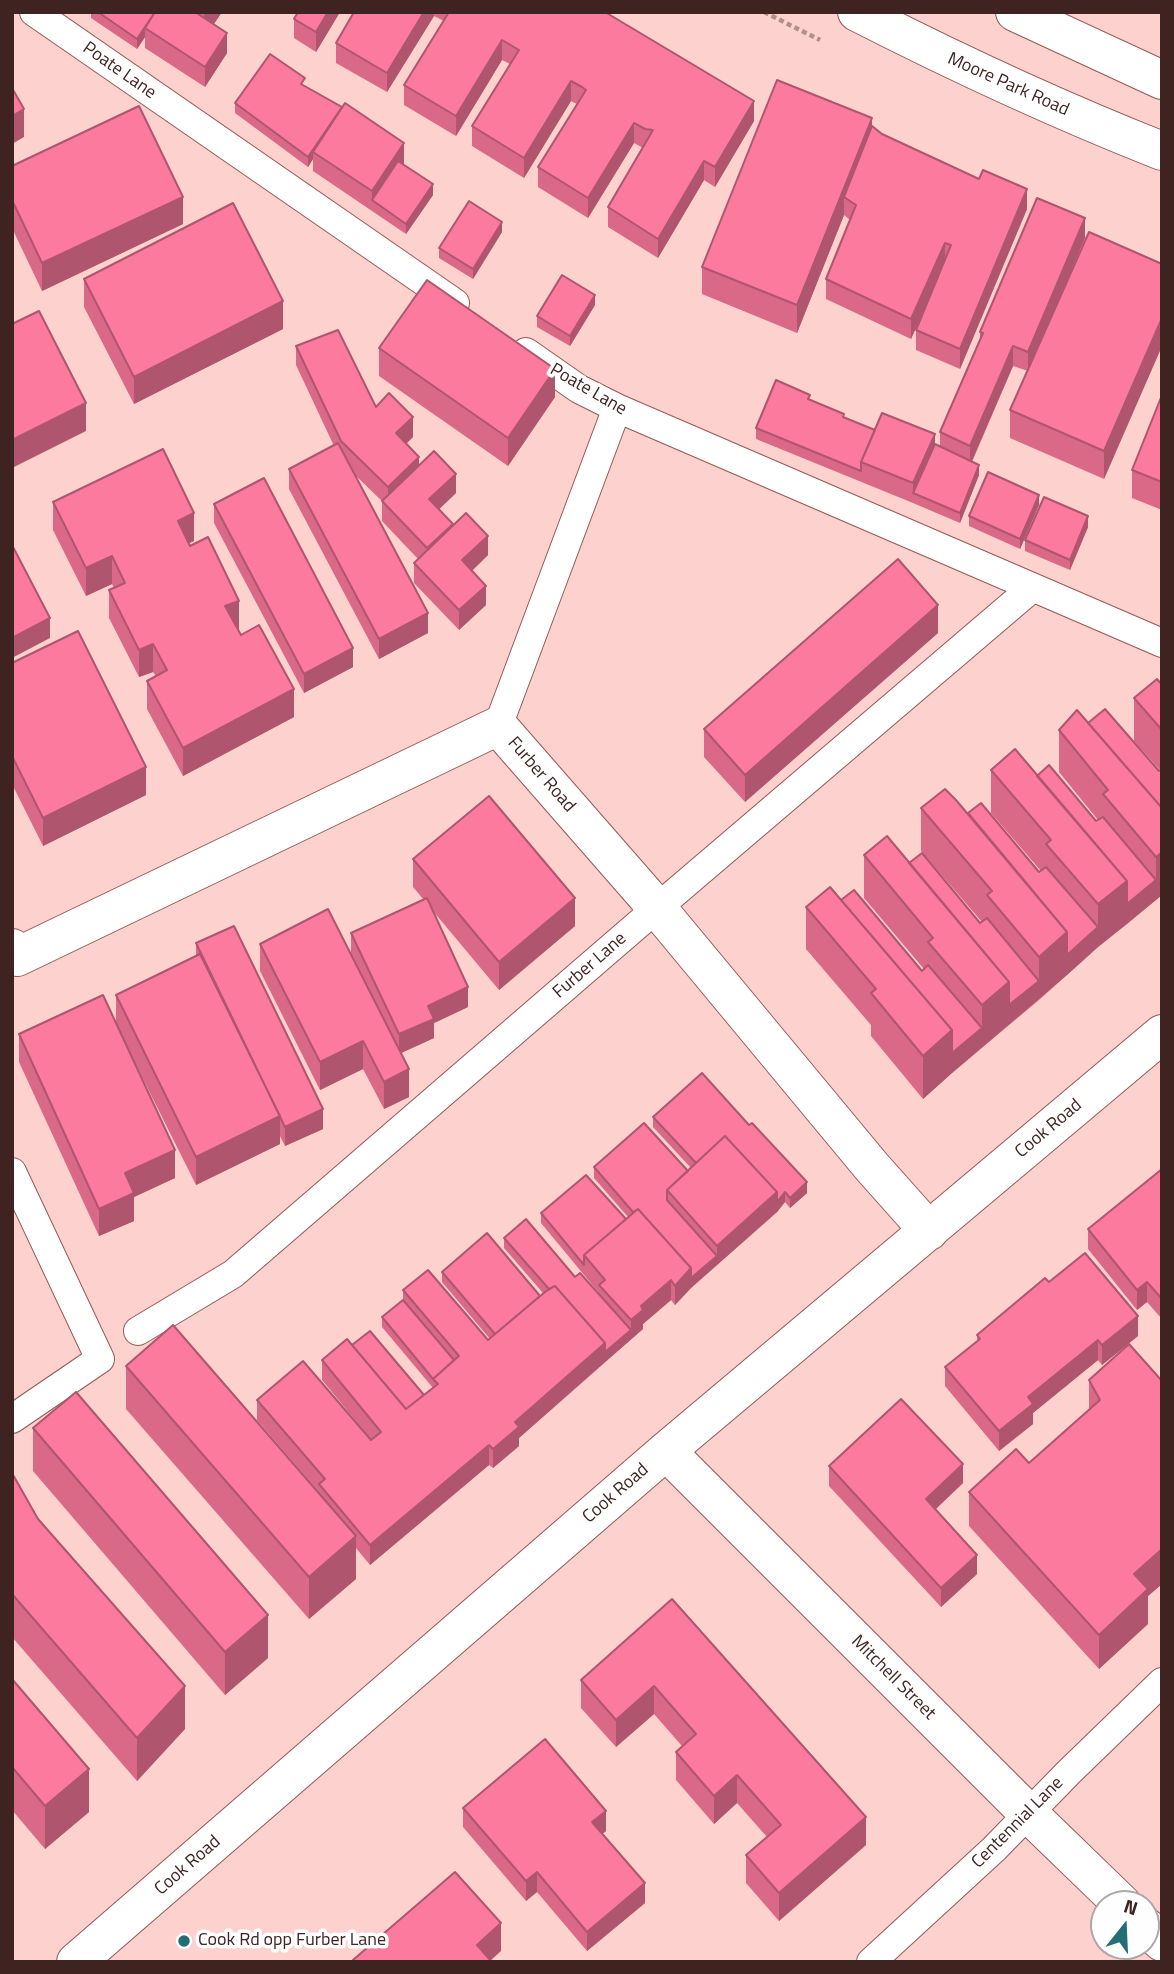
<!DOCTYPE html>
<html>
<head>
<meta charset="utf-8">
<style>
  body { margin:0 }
  #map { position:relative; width:1174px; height:1974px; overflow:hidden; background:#fdd1cd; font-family:"Titillium Web",sans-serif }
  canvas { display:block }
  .frame { position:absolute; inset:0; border:14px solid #3e2321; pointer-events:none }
  .north { position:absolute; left:1090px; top:1890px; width:70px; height:70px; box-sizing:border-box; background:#fefefe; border:2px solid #b1a6a6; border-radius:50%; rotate:18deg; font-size:19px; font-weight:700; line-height:28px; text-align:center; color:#3e2321 }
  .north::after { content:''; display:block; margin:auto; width:24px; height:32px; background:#236d75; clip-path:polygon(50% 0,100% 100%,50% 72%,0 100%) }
</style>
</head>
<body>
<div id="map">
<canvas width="1174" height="1974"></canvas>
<div class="frame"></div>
<div class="north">N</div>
</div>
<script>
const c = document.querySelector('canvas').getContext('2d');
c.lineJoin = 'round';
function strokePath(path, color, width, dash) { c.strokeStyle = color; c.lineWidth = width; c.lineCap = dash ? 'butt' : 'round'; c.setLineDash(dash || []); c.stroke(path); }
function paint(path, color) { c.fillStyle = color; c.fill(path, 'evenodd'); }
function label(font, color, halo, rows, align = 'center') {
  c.font = font + ' "Titillium Web",sans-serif'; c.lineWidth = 7; c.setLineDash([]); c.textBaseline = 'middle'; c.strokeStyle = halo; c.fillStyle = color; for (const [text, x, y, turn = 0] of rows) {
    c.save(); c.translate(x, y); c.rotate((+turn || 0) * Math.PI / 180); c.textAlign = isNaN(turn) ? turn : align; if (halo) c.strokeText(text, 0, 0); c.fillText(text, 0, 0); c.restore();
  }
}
const service = new Path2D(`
  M34,12L455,303
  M526,352L579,389L617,408L1162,643
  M498,726L617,408
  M12,1172L100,1359L12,1419
  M138,1331L233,1274L657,908L1032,588
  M871,1962L994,1849L1069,1772L1162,1682`);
const minor = new Path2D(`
  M12,948L17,957L498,726L657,908L872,1167L929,1231
  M666,1451L1029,1814L1122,1904
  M1146,1927L1162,1942
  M76,1962L666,1451L1162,1034`);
const secondary = new Path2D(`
  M857,12C957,63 1058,110 1162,151
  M1015,12L1162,80`);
strokePath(service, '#965854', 30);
strokePath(minor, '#965854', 40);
strokePath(secondary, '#965854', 40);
strokePath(new Path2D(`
  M764,12L820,40`), '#b38d8a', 4.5, [5, 3.5]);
strokePath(service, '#fff', 28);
strokePath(minor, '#fff', 38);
strokePath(secondary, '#fff', 38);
paint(new Path2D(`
  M91,12H222L214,24L227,53L205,87L145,48V37L137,49L91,18Z
  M298,12H340L316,52L294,38V19Z
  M354,12H605L754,121L715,187L704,180L658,258L608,227V207L643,148L634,143L588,218L538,187V167L577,104L571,101L524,178L472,146V126L510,64L502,60L456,136L404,105V85L444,21L434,16L387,92L336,63V43Z
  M305,86L404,163L403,164L433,195L406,234L313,171V159L308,167L235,113V103Z
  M872,126L882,134L1027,209L960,369L916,350V330L929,299L911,339L826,299V279L850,220L844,215L797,333L702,294V267Z
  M12,166L183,224L42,291L12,228Z
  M502,232L473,279L439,258V248Z
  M1085,238L1052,316L1162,264V346L1104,479L1010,438V410L1028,371L1013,366L972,462L979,475L960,523L913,503L756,439V428L810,400L844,418L875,430L935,444L940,446V432L980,339V332Z
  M84,279L283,329L134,404L84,307Z
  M595,305L570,346L537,327V316Z
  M296,346L376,407L413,437L406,444L419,466L456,493L439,509L453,525L488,555L472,571L486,605L459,630L414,583V563L418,559L382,521V501L354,474L428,633L379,659L289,489V469L334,446L296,365Z
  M379,348L555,397L508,466L379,376Z
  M1162,395V510L1132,498V470Z
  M53,502L194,541L189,543L239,629H237L294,717L183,776L147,709V681L156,676L153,672L139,677L109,618V590L114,588L112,584L86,596L53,530Z
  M214,504L353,667L304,693L214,523Z
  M1039,505L1020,549L969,526V516Z
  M1088,527L1070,570L1025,551V540Z
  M938,633L745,802L704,757V729Z
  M12,663L146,795L43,846L12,784Z
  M1162,685V895L1098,947L1039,1000L952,1073L923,1099L871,1036V1025L806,949V907L841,900L922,971L924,969L864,898V855L909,863L980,923L982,922L921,851V808L968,813L1039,872L1041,871L991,813V770L1037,776L1096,821L1098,820L1059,772V730L1088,723L1159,771L1160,770L1134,741V698Z
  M413,859L575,926L499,990L433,911L468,1007L434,1023V1038L401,1053L409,1097L384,1109L363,1069L320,1090L260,971V944L364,979L351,953V933L424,900L413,887Z
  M196,943L323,1129L285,1146L280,1136V1144L196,1185L128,1049L175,1178L134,1197V1221L99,1236L19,1062V1034L116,1021V995L196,956Z
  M653,1117L807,1193L790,1208L785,1202L777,1212L691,1288L675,1305L671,1300L643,1324V1329L519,1438V1446L493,1468L489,1465L370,1565L356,1548V1579L309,1619L126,1409V1366L319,1494V1492L257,1420V1400L369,1437L322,1380V1360L352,1345L424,1395L433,1388L382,1327V1317L403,1300V1290L488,1340L490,1339L442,1282V1272L540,1296L543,1293L504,1248V1238L575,1277L599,1294V1293L541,1223V1213L626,1219L628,1217L594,1178V1167L688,1171L691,1168L653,1127Z
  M1162,1169V1319L1147,1302L1137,1310L1088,1249V1229Z
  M977,1335L1138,1336L1102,1365L1098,1360L1033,1413V1424L999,1451L945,1386V1367L977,1341Z
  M1089,1380L1162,1381V1584L1148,1596V1624L1099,1669L969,1526V1492L1029,1463L1089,1409Z
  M33,1428L268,1658L225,1695L33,1471Z
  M829,1466L963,1483L936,1509L977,1574L941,1607L829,1486Z
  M12,1473L38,1519L185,1729L137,1781L12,1637Z
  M672,1599L866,1845L779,1921L746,1883V1855L767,1837L737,1803L714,1824L676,1780V1752L682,1746L654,1714L616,1747L581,1708V1680Z
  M12,1679L89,1812L45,1849L12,1810Z
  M463,1808L606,1831L602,1834L645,1903L587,1951L537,1892L526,1901L463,1827Z`), '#d96987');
paint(new Path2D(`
  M156,12L145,28V37L137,49V39Z
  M204,12H222L204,38Z
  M328,12H340L316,52V32Z
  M424,12H434V16L387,92V73Z
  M227,33V53L205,87V67Z
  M502,40V60L456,136V116Z
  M14,48V59L12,60V49Z
  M571,81V101L524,178V158Z
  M754,101V121L715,187V167Z
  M342,107L313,152V159L308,167V157Z
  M24,109V137L12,144V116Z
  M872,118V146L844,197V215L797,333V305Z
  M634,123V143L588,218V198Z
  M404,143V163L376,204L372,200V211V191Z
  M704,161V180L658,258V239Z
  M433,184V195L406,234V224Z
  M1027,189V209L960,369V349Z
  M183,197V224L42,291V263Z
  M1085,218V238L1028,372V352Z
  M502,222V232L473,279V269Z
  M945,243V262L911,339V319Z
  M595,295V305L570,346V336Z
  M283,301V329L134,404V377Z
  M1162,318V346L1104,479V451Z
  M1013,346V366L970,465V446Z
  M555,369V397L508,466V438Z
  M86,403V431L12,468V440Z
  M413,417V437L396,453V433Z
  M935,434V454L913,493V483Z
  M419,457V477L388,507V487Z
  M979,465V475L960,523V513Z
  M456,474V493L429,519V499Z
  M1039,495V505L1020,549V539Z
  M194,513V541L178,548V521Z
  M1088,516V527L1070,570V560Z
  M453,524V543L427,568V548Z
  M488,536V555L462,580V560Z
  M112,556V584L86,596V568Z
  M486,586V605L459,630V610Z
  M239,601V629L225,634V606Z
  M938,605V633L745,802V775Z
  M428,613V633L379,659V639Z
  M50,618V638L12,658V638Z
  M153,644V672L139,677V650Z
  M353,648V667L304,693V674Z
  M294,689V717L183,776V748Z
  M146,767V795L43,846V818Z
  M1162,852V895L1127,924V904L1156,880V857Z
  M1127,881V924L1098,947L1067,975V955L1098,927V904Z
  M575,898V926L499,990V962Z
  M1067,932V975L952,1073V1053L982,1028V1005L1009,982L1039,981V957Z
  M468,987V1007L434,1023V1038L399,1054V1034L428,1006Z
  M952,1030V1073L923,1099V1056Z
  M363,1041V1069L320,1090V1062Z
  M409,1069V1097L384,1109V1082Z
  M323,1109V1129L285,1146V1127Z
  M280,1116V1144L196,1185V1157Z
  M175,1150V1178L134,1197V1221L99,1236V1209L125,1173Z
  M807,1182V1193L790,1208V1198Z
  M777,1192H785V1202L777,1212L691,1288L675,1305V1286L691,1268L717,1256V1246Z
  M671,1280V1300L643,1324V1329L605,1362V1352L631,1330V1320L641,1306Z
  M1147,1282V1302L1137,1310V1290Z
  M1138,1316V1336L1102,1365V1345Z
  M1098,1340V1360L1033,1413V1424L999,1451V1431L1028,1397Z
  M605,1343V1362L519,1438V1446L493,1468V1449L515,1422Z
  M489,1445V1465L370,1565V1545Z
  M963,1464V1483L926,1518V1499Z
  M356,1536V1579L309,1619V1577Z
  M1162,1549V1584L1148,1596V1624L1099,1669V1635L1134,1574Z
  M977,1555V1574L941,1607V1588Z
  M268,1615V1658L225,1695V1652Z
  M185,1686V1729L137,1781V1738Z
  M654,1686V1714L616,1747V1720Z
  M89,1769V1812L45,1849V1806Z
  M737,1775V1803L714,1824V1796Z
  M606,1811V1831L592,1842V1822Z
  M866,1817V1845L779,1921V1893Z
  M537,1872V1892L526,1901V1881Z
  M645,1883V1903L587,1951V1932Z
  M501,1923V1951L489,1962L477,1945Z`), '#b0556e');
const building = new Path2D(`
  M98,12H155L137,39Z
  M155,12H195L227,33L205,67L145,28Z
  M298,12H328L316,32L294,19Z
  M354,12H424L387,73L336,43Z
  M449,12H605L754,101L715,167L704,161L658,239L608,207L653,130L645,129L634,123L588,198L538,167L586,90L582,87L571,81L524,158L472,126L519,50L502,40L456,116L404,85Z
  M270,54L305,78L301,84L342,107L308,157L235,103Z
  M777,80L872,118L797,305L702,267Z
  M12,88L24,109L12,116Z
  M345,103L404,143L372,191L313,152Z
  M139,106L183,197L42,263L12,200V166Z
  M872,126L882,134L979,179L983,170L1027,189L960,349L916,330L951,245L945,243L911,319L826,279L856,205L844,197Z
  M398,161L433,184L406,224L372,200Z
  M1037,198L1085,218L1028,352L1013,346L970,446L940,432L983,333L980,332Z
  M469,201L502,222L473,269L439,248Z
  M233,203L283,301L134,377L84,279Z
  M1089,232L1162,264V318L1104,451L1010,410Z
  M562,275L595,295L570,336L537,316Z
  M427,280L555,369L508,438L379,348Z
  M39,311L86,403L12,440V324Z
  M338,330L376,407L389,393L413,417L396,433L419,457L388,487L341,441L296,346Z
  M776,380L810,395L808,399L844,414L843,417L875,430L861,462V471L756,428Z
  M1162,395V482L1132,470Z
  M882,413L935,434L913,483L861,462Z
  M338,443L428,613L379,639L289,469Z
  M935,444L979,465L960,513L913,493Z
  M163,449L194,513L178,521L190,546L208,537L239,601L225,606L241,635L259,625L294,689L183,748L147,681L167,670L153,644L139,650L109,590L125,583L112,556L86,568L53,502Z
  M434,451L456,474L429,499L453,524L427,548L382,501Z
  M988,472L1039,495L1020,539L969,516Z
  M264,478L353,648L304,674L214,504Z
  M1044,497L1088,516L1070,560L1025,540Z
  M466,513L488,536L462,560L486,586L459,610L414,563Z
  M12,545L50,618L12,638Z
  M898,559L938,605L745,775L704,729Z
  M78,631L146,767L43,818L12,756V663Z
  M1157,679L1162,685V730L1134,698Z
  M1105,709L1159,771L1162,769V808L1088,723Z
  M1077,710L1162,808V852L1156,857L1103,794L1108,790L1059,730Z
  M1015,749L1127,881L1098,904L1046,844L1051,840L991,770Z
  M1049,765L1096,821L1103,817L1156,880L1127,904V881L1037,776Z
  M945,789L956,800L1067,932L1039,957L987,895L992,891L921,808Z
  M489,796L575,898L499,962L413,859Z
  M981,803L1039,872L1046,867L1098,927L1067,955V932L968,813Z
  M887,836L1009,982L982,1005L928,942L933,938L864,855Z
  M922,853L980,923L987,918L1039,981L1009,1005V982L909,863Z
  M830,887L952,1030L923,1056L871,993L876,989L806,907Z
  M854,890L922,971L928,965L982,1028L952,1053V1030L841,900Z
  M427,898L468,987L428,1006L434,1019L399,1034L351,933Z
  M328,909L409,1069L384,1082L363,1041L320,1062L260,944Z
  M234,926L323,1109L285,1127L196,943Z
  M200,954L280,1116L196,1157L116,995Z
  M103,995L175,1150L125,1173L134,1193L99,1209L19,1034Z
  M702,1073L749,1125L752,1123L807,1182L790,1198L785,1192L777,1202V1192L725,1136L696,1163L653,1117Z
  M644,1123L688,1171L667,1190V1200L717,1256L691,1278V1268L638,1209L633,1212L594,1167Z
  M725,1136L777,1192L717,1246L667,1190Z
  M1162,1169V1299L1147,1282L1137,1290L1088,1229Z
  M586,1175L626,1219L584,1255V1265L541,1213Z
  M638,1209L691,1268L675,1286L671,1280L641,1306L643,1310L631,1320L599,1285L605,1280L584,1255Z
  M526,1219L575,1277L580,1273L631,1330L605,1352V1343L555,1286L549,1289L504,1238Z
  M487,1233L540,1296L495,1334L442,1272Z
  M1085,1253L1138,1316L1102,1345L1098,1340L1028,1397L1033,1404L999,1431L945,1367L980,1339L977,1335L1045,1278L1049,1282Z
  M428,1270L488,1340L545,1292L555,1286L605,1343L515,1422L519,1427L493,1449L489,1445L370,1545L319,1484L325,1479L257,1400L303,1361L371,1440L381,1432L322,1360L347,1339L406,1409L438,1384L433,1379L459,1356L403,1290Z
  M403,1300L454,1360L433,1379L382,1317Z
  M173,1325L356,1536L309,1577L126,1366Z
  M370,1331L424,1395L406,1409L352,1345Z
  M1129,1344L1162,1381V1549L1134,1574L1148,1589L1099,1635L969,1492L1016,1449L1029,1463L1100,1400L1089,1380Z
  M76,1392L268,1615L225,1652L33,1428Z
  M901,1399L963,1464L926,1499L977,1555L941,1588L829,1466Z
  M12,1473L38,1519L185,1686L137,1738L12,1594Z
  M672,1599L866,1817L779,1893L746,1855L781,1825L737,1775L714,1796L676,1752L696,1734L654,1686L616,1720L581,1680Z
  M12,1679L89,1769L45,1806L12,1767Z
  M545,1739L606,1811L592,1822L645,1883L587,1932L537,1872L526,1881L463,1808Z
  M455,1872L501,1923L477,1945L492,1962H354L353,1960Z`);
paint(building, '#fc7a9d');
strokePath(building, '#b0556e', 2);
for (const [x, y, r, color] of [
  [184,1941,7,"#236d75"]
]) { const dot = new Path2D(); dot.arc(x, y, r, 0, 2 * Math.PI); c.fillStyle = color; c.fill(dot); strokePath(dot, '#fefefe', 2.5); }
label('18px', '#3e2321', '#fefefe', [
  ["Poate Lane",119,71,35],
  ["Moore Park Road",1008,85,24],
  ["Poate Lane",588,390,30],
  ["Furber Road",541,775,49],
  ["Furber Lane",590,966,-41],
  ["Cook Road",1049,1129,-40],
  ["Cook Road",616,1494,-41],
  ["Mitchell Street",893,1678,45],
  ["Centennial Lane",1018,1823,-45],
  ["Cook Road",188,1866,-41]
]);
label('18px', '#3e2321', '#fefefe', [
  ["Cook Rd opp Furber Lane",198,1941]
], 'left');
</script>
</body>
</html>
